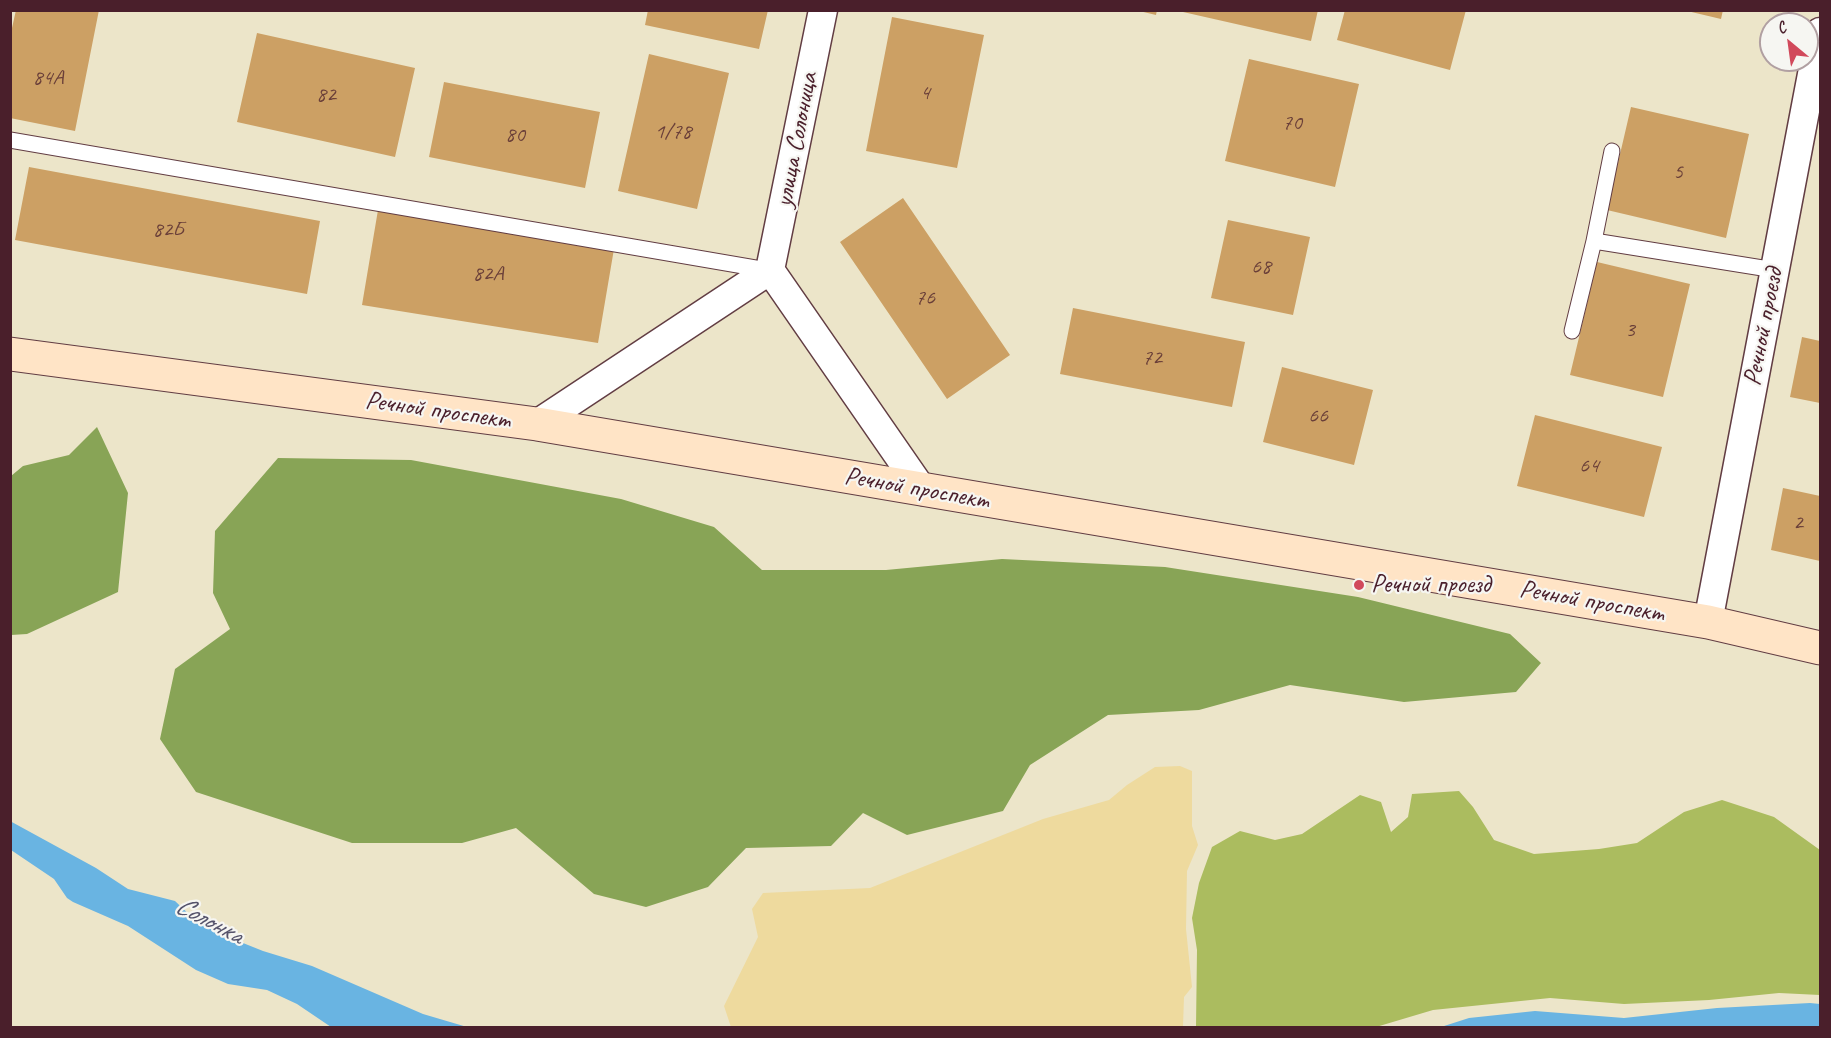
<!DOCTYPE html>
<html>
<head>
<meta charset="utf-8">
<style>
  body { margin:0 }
  #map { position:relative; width:1831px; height:1038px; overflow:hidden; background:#ece5c9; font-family:Caveat,sans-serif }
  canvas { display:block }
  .frame { position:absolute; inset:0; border:12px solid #4a1f2b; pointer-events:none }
  .north { position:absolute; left:1759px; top:12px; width:60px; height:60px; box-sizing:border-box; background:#f6f6f2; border:2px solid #b1a0a2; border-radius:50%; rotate:331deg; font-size:16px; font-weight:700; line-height:24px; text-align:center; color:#4a1f2b }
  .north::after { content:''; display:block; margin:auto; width:21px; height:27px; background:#d1495b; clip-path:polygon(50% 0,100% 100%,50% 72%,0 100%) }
</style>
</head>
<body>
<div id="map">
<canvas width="1831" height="1038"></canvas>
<div class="frame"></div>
<div class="north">С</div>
</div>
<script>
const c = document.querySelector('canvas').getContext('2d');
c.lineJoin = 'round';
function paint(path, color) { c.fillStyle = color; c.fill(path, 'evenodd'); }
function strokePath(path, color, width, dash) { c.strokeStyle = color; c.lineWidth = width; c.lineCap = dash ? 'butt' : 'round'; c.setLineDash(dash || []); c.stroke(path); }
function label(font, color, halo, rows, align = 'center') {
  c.font = font + ' Caveat,sans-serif'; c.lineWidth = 4.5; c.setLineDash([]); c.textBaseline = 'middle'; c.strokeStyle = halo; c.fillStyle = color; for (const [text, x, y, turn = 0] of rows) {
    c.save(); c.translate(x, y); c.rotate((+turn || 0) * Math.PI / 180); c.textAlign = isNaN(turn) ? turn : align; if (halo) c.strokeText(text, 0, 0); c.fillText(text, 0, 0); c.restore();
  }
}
paint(new Path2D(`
  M1459,791L1473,807L1494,840L1534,854L1599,849L1637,843L1684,812L1722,800L1774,817L1820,850V995L1779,993L1709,1000L1624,1004L1550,998L1433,1010L1376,1027H1196L1197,950L1192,918L1199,883L1212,847L1240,831L1275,840L1302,834L1360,795L1381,802L1391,832L1408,817L1412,794Z`), '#abbc5f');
paint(new Path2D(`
  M97,427L128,493L118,592L27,634L11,635V476L23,466L69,455Z
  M278,458L411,460L621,499L714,527L762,570H886L1002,559L1165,567L1358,597L1510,634L1541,663L1516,692L1404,702L1290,685L1199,710L1108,715L1030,765L1003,811L907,835L863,813L831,846L746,848L708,887L646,907L594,894L516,828L462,843H352L196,792L160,739L175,669L230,629L213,593L215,531Z`), '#88a456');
paint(new Path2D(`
  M1180,766L1192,771V826L1198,845L1187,871L1186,929L1192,987L1184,997L1183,1027H731L724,1006L758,937L752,909L763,893L870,888L1043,819L1109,800L1127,785L1155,767Z`), '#eeda9e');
paint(new Path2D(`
  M10,821L96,868L128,889L175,901L196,921L218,933L263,951L312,966L423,1014L467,1027H331L297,1004L267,990L228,984L196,970L128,926L73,902L67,898L54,879L11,850Z
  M1810,1003L1820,1004V1027H1441L1469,1018L1535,1011L1624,1018L1717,1008Z`), '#69b4e2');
paint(new Path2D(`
  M16,10H99L75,131L10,118V37Z
  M648,10H768L759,49L645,25Z
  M1135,10H1157L1156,15Z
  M1184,10H1318L1311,41L1183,12Z
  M1345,10H1466L1450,70L1337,40Z
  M1683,10H1723L1721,19Z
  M892,17L984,35L957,168L866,151Z
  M257,33L415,68L395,157L237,122Z
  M649,54L729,73L697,209L618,191Z
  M1249,59L1359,84L1335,187L1225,161Z
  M444,82L600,112L585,188L429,157Z
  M1631,107L1749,134L1726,238L1607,210Z
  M29,167L320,221L307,294L15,240Z
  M903,198L1010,355L947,399L840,242Z
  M379,204L615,243L598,343L362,305Z
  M1228,220L1310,237L1293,315L1211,298Z
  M1597,262L1690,284L1663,397L1570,375Z
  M1073,308L1245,342L1232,407L1060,374Z
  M1802,337L1820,341V403L1790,397Z
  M1282,367L1373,390L1354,465L1263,442Z
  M1535,415L1662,447L1644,517L1517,486Z
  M1783,488L1820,496V561L1771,550Z`), '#cca064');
const lane = new Path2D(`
  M10,140L767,270
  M1594,241L1612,151
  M1572,331L1594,241L1775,270`);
const street = new Path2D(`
  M770,270L923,491
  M770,270L823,10
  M537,424L770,270
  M1708,622L1820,32`);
const secondary = new Path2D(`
  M10,354L537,424L1708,622L1820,648`);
strokePath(lane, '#623d43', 17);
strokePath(street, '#623d43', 31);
strokePath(secondary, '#623d43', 35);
strokePath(lane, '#fff', 15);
strokePath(street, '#fff', 28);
strokePath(secondary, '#ffe4c6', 33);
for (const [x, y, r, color] of [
  [1359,585,6,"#d1495b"]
]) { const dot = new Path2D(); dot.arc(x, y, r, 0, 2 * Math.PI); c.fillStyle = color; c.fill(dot); strokePath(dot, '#f6f6f2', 2); }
label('22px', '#6a3f39', null, [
  ["84А",48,78],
  ["4",925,93],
  ["82",326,95],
  ["70",1292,123],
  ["1/78",673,132],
  ["80",515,135],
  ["5",1678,172],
  ["82Б",168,230],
  ["68",1261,267],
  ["82А",488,274],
  ["76",925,298],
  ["3",1630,330],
  ["72",1152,358],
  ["66",1318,416],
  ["64",1589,466],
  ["2",1798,523]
]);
label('26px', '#4a1f2b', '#f6f6f2', [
  ["улица Солоница",797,140,-79],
  ["Речной проезд",1764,327,-79],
  ["Речной проспект",438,411,8],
  ["Речной проспект",917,489,10],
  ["Речной проспект",1592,602,10]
]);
label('26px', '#4a1f2b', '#f6f6f2', [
  ["Речной проезд",1371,585]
], 'left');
label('italic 27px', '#55536b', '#f6f6f2', [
  ["Солонка",209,921,28]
]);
</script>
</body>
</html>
